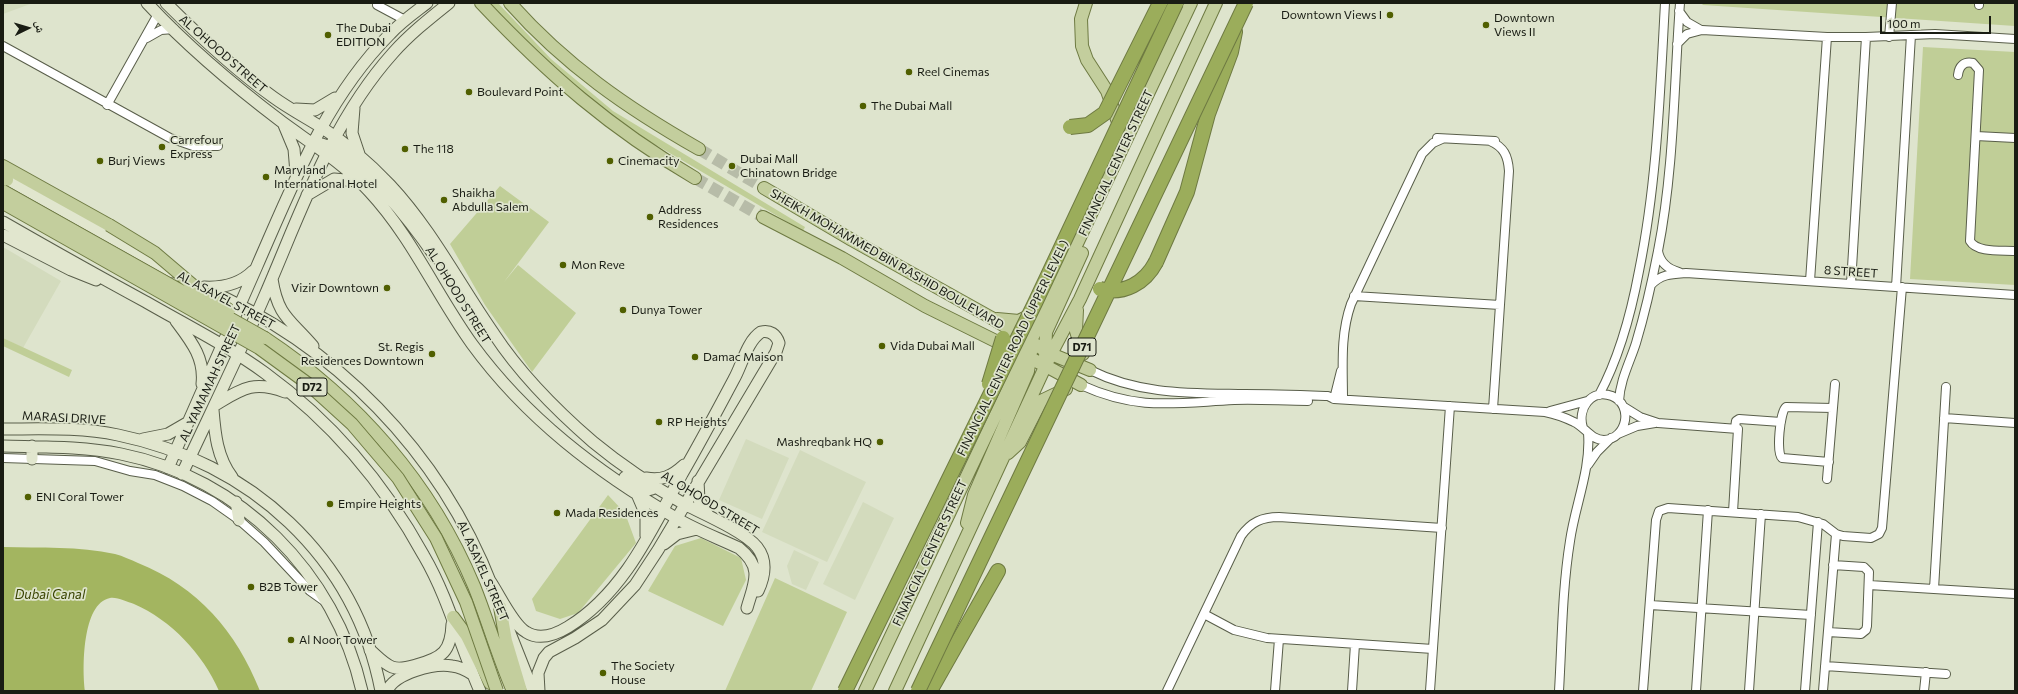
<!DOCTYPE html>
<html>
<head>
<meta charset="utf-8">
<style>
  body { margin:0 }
  #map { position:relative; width:2018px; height:694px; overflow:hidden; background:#dee4cd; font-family:Commissioner,"Noto Naskh Arabic",sans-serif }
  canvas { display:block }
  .frame { position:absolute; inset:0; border:4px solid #191c13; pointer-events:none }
  .north { position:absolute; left:8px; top:8px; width:40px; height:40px; -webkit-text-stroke:3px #dee4cd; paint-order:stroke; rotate:85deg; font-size:11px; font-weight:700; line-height:16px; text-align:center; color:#191c13 }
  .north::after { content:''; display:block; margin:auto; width:14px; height:18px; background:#191c13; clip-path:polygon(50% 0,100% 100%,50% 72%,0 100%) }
  .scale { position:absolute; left:1880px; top:16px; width:111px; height:18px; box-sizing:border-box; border:2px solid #191c13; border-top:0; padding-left:5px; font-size:12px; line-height:14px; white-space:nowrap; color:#191c13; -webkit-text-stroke:3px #dee4cd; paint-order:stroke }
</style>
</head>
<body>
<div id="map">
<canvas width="2018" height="694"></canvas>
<div class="frame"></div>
<div class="north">ش</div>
<div class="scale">100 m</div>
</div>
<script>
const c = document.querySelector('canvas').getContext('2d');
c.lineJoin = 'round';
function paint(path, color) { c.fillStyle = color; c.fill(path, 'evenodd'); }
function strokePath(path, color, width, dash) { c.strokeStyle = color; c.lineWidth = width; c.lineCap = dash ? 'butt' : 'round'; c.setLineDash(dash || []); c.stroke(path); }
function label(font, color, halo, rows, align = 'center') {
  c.font = font + ' Commissioner,sans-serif'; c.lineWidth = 3.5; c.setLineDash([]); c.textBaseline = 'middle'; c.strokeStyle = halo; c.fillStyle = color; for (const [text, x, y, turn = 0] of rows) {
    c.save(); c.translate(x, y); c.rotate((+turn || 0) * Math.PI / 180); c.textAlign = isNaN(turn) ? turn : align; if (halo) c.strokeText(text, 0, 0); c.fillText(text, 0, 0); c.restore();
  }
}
paint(new Path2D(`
  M3,3H33L3,14Z
  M3,247L61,281L23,348L3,338Z
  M746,439L789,458L762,519L719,500Z
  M800,450L866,482L827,562L762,532Z
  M863,502L894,518L855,600L823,584Z
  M794,550L819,562L806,590L792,584L787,566Z`), '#d3dbbd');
paint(new Path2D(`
  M493,3H498L551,59L613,111L805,227L803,231L620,124L564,80L491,5Z
  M1701,3H2015V26L1703,5Z
  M1923,47L2015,52V285L1910,279Z
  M500,186L549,222L504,282L518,265L576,313L532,372L485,305L450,244Z
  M3,338L72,370L69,377L3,346Z
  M608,495L625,513L636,543L578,613L560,619L536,611L532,599Z
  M701,538L741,558L746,580L723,626L648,591L675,546Z
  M775,578L847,612L811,691H725Z`), '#c0ce97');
paint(new Path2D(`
  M3,547C40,548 79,546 115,554C123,556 131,560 138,563C198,587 236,631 260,691H219C203,654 171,620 134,604C127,602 118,597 110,598C82,603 82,669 85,691H3Z`), '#a3b560');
strokePath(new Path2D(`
  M699,149L764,188
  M695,178L763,217`), '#b7bca8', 12, [12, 6]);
const street = new Path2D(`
  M377,5L405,20
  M1979,5V3
  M1679,11L1687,22L1701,30
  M1889,37L1892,3
  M147,38L161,30L174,29
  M1677,44L1687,34L1702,30L1827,37H1866L1935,34L2015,39
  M3,46L170,138L193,146H218
  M1958,75C1959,66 1964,61 1973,63L1979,70L1970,241C1977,253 2002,250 2015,251
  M107,105L158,14
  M1976,136L2015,138
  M1437,138L1495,141
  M1490,141C1504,147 1508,156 1509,171L1493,409
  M1658,251C1660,263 1668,269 1679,272
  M1810,281L1827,37
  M1851,284L1866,37
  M1651,285C1661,274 1672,274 1686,273L2015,295
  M1896,287L1911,35
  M1354,296L1500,305
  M1090,370C1140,395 1191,393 1245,394C1273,394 1300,395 1328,396L1334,399L1545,412C1555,414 1564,417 1574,422C1585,427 1591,440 1604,440C1627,439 1634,405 1612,396C1591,388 1577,409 1583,428
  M1081,385C1138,411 1174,403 1234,400C1259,399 1283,401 1308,401
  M1599,395C1620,356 1631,314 1639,271C1657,183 1660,93 1665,3
  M1334,399L1341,371
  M1343,399C1343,367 1340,335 1351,304L1422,154L1433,143L1442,139
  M1619,401C1620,380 1630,362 1636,343C1645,313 1652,282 1658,251C1674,170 1674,85 1680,3
  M1624,407L1640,417L1658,423L1738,429L1733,512
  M1550,411L1587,401
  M1944,418L2015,423
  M1735,428L1736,421L1739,419L1781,422
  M1618,434L1637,426L1655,423
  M3,458L95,461L130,471L155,475L183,486L212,501L239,520L264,542L310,591L324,601
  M1829,462L1782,458C1776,453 1780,412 1786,407L1833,408
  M1588,465L1597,452L1611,438
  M1827,479L1835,384
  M1869,585L2015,594
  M1934,589L1946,387
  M1650,605L1811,615
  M1204,614L1234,630L1267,638L1433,649
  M1828,632L1861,634L1866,630L1867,626L1869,572L1864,567L1833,565
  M1825,666L1946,674
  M1167,691L1241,536C1251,522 1262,517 1279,517L1442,528
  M1275,691L1279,639
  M1352,691L1355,644
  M1430,691L1450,406
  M1559,691C1562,641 1562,591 1570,541C1575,505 1591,470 1588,433
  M1643,691L1656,520L1659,511L1668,508L1798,517L1823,524L1836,534L1843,536L1871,538L1879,534L1882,528L1902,287
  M1696,691L1708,510
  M1749,691L1761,514
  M1805,691L1818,522
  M1823,691L1836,534
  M1924,691L1926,672`);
const secondary = new Path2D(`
  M147,3C186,45 237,88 282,122C312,144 344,164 369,191C412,237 436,294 472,344C526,418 597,472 676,518C696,530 718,538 739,548C764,568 754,583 747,608
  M166,3C200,37 234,69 273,97C288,108 305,117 321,127C346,143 369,163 390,185C432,230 459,284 494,334C521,375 556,410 593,442C622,466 654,487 686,505C704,514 745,532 757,547C768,561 765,576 758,591
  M354,108L352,133L359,154
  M296,109L315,110L335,98
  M284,125L294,149L296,173
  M322,144C360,154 414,226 436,258
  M3,177L172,272
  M307,195L334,179L357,181
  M3,222C50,249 98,276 146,302C186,325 228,346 265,373C331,421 385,485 424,556C449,599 460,646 480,691
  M3,235L71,270L96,280
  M272,279C278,317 290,319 313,346
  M204,287C222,288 240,284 253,271
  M203,288C335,344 440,452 492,586
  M176,321C191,341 205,358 202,384
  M215,405C242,389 253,380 285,392
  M213,410C215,434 217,457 232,477
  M3,429C41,429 80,427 118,435C250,462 355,556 381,691
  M143,439L168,434L187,423
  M3,446C42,447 82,446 121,454C241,478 335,573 362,691
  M32,446V459
  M168,468C198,401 227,333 257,266C293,184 326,98 390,34C401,22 414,13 427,3
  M182,474C210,414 239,355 265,295C301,212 331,122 393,53C410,34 429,19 449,3
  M625,477L648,490L652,489V484
  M646,478C662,481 672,476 684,465
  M698,481L699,500L708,515
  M637,494L646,515V536
  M236,502L239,520
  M664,544L677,534L697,529
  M490,581C499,594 513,625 526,632C540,641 555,635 568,627C624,593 652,529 682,474C700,443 717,411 734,379C742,365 747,341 761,332C770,330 776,334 779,343L776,352L658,550L635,585L602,620L575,638L549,652L544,658L538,673L539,691
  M506,623L533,691
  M370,650C377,656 384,664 392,667C400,670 409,667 416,665C443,658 451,651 452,624
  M387,691C395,673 434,663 452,666C460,667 466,670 472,674`);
const primary = new Path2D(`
  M481,3C549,75 610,128 695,178
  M510,3C565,65 627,108 699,149
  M1086,3L1081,19L1082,46L1087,60L1107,91L1120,128
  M3,166L109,225
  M3,178L7,180
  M764,188L852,240L990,317L1051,354L1090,370
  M763,217L842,258L925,306L1046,366L1081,385
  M1077,310L1076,331L1083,354
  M997,319L1019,321L1032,314
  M265,338C357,399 431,483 474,586C488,621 498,657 513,691
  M1045,357L1046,332L1082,253
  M1008,453L1020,442L1041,401L1066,389
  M967,523L974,495L1028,371L1031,352
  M500,607L506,641L521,691
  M453,617L467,636L490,683
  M865,691L1191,3
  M895,691L1051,354L1080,299L1216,3`);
const highway = new Path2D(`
  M1156,262L1187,192L1208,114L1231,52L1235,32
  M930,691L998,571`);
strokePath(street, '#595e4a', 10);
strokePath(secondary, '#595e4a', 13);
strokePath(primary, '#6e7a42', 14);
strokePath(highway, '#6e7a42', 16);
strokePath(street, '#fff', 8);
strokePath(secondary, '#e1e6ce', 11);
strokePath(primary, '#c3ce9d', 12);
strokePath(highway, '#9bad5b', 14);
const primaryBridge = new Path2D(`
  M3,191L265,338
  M3,203L259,348L307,383L352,424L398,478L436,538L466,602L497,691
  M109,225L155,253L195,287L229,310`);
const highwayBridge = new Path2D(`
  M1070,127L1088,125L1105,113L1160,3
  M1100,289C1124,295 1145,283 1156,262
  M989,384L1003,338
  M845,691L1035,303L1176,3
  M918,691L1246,3`);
strokePath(primaryBridge, '#6e7a42', 14, []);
strokePath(highwayBridge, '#6e7a42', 16, []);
strokePath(primaryBridge, '#c3ce9d', 12);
strokePath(highwayBridge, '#9bad5b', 14);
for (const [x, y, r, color] of [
  [1390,15,4,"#505f00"],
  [1486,25,4,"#505f00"],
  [328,35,4,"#505f00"],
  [909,72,4,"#505f00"],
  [469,92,4,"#505f00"],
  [863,106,4,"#505f00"],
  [162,147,4,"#505f00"],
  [405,149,4,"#505f00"],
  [100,161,4,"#505f00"],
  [610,161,4,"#505f00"],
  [732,166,4,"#505f00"],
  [266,177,4,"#505f00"],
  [444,200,4,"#505f00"],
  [650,217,4,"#505f00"],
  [563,265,4,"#505f00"],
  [387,288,4,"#505f00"],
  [623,310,4,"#505f00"],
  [882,346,4,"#505f00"],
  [432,354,4,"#505f00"],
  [695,357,4,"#505f00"],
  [659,422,4,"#505f00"],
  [880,442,4,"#505f00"],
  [28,497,4,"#505f00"],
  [330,504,4,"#505f00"],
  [557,513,4,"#505f00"],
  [251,587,4,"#505f00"],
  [291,640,4,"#505f00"],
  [603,673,4,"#505f00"]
]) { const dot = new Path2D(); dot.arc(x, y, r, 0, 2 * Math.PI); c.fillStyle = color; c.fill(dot); strokePath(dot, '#dee4cd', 1.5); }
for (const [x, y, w] of [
  [1082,347,28],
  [312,387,30]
]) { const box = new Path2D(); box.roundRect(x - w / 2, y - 9, w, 18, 3); c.fillStyle = '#dee4cd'; c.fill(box); strokePath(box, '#191c13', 1); }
label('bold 11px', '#191c13', null, [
  ["D71",1082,347],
  ["D72",312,387]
]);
label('12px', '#191c13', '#dee4cd', [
  ["Downtown Views I",1382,15,"right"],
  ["Downtown",1494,18],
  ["Views II",1494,32],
  ["The Dubai",336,28],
  ["EDITION",336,42],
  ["Reel Cinemas",917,72],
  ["Boulevard Point",477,92],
  ["The Dubai Mall",871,106],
  ["Carrefour",170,140],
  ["Express",170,154],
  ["The 118",413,149],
  ["Dubai Mall",740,159],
  ["Chinatown Bridge",740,173],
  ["Burj Views",108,161],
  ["Cinemacity",618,161],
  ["Maryland",274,170],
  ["International Hotel",274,184],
  ["Shaikha",452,193],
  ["Abdulla Salem",452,207],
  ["Address",658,210],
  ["Residences",658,224],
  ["Mon Reve",571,265],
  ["Vizir Downtown",379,288,"right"],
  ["Dunya Tower",631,310],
  ["Vida Dubai Mall",890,346],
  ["St. Regis",424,347,"right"],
  ["Residences Downtown",424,361,"right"],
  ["Damac Maison",703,357],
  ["RP Heights",667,422],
  ["Mashreqbank HQ",872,442,"right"],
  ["ENI Coral Tower",36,497],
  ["Empire Heights",338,504],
  ["Mada Residences",565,513],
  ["B2B Tower",259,587],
  ["Al Noor Tower",299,640],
  ["The Society",611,666],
  ["House",611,680]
], 'left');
label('12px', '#191c13', '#dee4cd', [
  ["AL OHOOD STREET",223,54,41],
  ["FINANCIAL CENTER STREET",1116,163,-65],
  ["SHEIKH MOHAMMED BIN RASHID BOULEVARD",887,259,30],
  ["8 STREET",1851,272,4],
  ["AL OHOOD STREET",458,295,58],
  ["AL ASAYEL STREET",226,300,28],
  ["FINANCIAL CENTER ROAD (UPPER LEVEL)",1013,348,-64],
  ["AL YAMAMAH STREET",210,383,-65],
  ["MARASI DRIVE",64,418,3],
  ["AL OHOOD STREET",710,503,31],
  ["FINANCIAL CENTER STREET",930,553,-65],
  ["AL ASAYEL STREET",483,571,66]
]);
label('italic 13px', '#394300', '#dee4cd', [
  ["Dubai Canal",50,595]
]);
</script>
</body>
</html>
